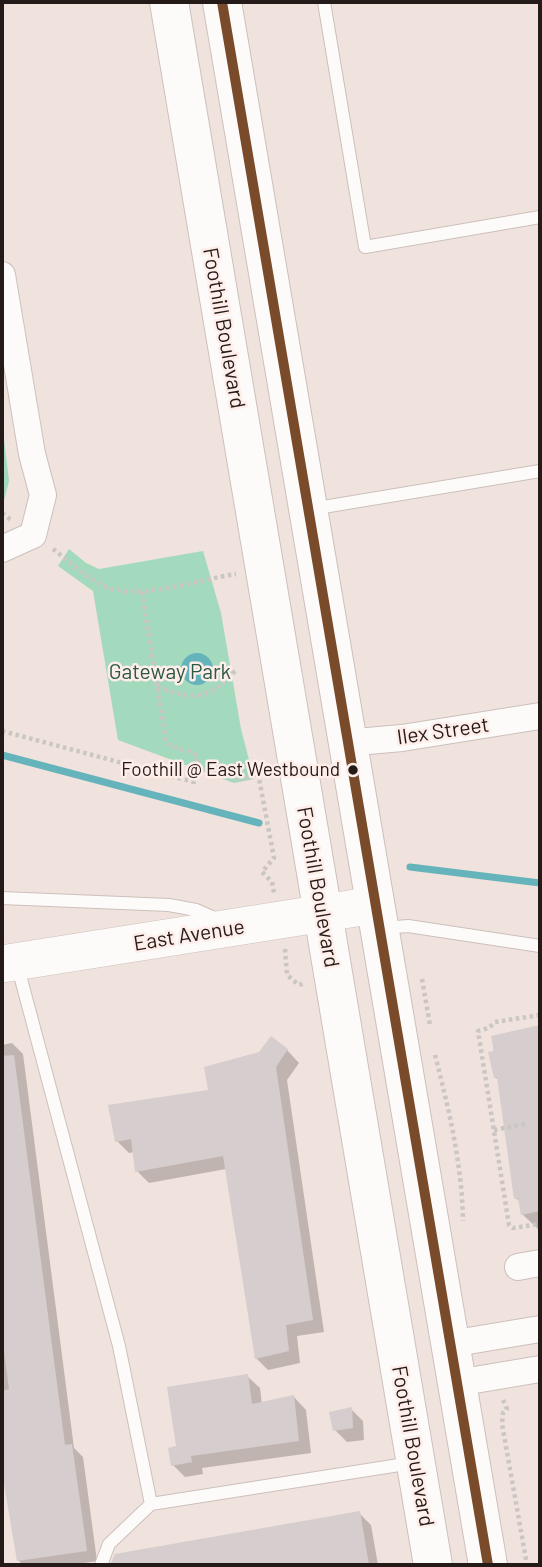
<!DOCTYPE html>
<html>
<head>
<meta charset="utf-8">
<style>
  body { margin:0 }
  #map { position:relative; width:542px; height:1567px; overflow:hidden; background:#f0e2dc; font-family:Barlow,sans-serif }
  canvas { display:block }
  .frame { position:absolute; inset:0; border:4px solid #241b18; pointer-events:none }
</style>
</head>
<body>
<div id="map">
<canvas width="542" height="1567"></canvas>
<div class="frame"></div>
</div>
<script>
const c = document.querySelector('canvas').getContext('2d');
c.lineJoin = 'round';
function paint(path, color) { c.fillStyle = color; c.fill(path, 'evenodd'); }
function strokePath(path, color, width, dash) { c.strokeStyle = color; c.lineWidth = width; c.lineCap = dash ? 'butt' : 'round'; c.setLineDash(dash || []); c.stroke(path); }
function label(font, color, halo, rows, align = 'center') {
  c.font = font + ' Barlow,sans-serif'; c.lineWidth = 5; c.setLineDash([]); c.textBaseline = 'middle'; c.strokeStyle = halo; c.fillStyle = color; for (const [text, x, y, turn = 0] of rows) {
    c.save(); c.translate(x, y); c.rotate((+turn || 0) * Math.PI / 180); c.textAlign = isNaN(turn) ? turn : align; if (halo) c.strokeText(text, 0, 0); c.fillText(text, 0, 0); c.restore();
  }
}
paint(new Path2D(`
  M2,422L9,481L2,508Z
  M69,549L86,563L99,569L203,551L221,613L241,729L254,779L234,783L118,740L93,591L58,566Z`), '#a3d9bc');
paint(new Path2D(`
  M181 669a16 16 0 1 1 32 0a16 16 0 1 1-32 0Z`), '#65b4bb');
paint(new Path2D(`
  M540,1029V1229H538L522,1214L520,1202L516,1198L499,1080L495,1077L493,1037Z
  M12,1043L23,1054L74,1448L83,1457L97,1561L71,1565H23L18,1560L2,1461V1045Z
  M287,1050L299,1063L287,1080L324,1332L297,1336L300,1363L268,1370L256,1358L226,1169L149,1183L137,1171L134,1152L129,1153L117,1141Z
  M247,1376L260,1388L262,1404L294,1397L306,1410L311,1453L202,1468L203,1474L185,1477L173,1465L178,1447Z
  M351,1409L363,1421L364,1440L347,1442L335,1430Z
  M359,1513L371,1525L378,1565H118L117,1555Z`), '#0003');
strokePath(new Path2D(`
  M2,755L259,823
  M410,867L540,883`), '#65b4bb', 7);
paint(new Path2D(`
  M540,1025V1211L521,1215L518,1198L514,1199L497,1077L494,1078L488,1052L494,1051L491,1036Z
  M271,1036L288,1049L276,1067L313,1320L286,1325L289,1351L255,1359L223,1156L135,1172L131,1139L115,1142L108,1105L208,1090L204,1067L259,1052Z
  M14,1055L65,1445L72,1444L87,1551L17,1561L2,1472V1391L9,1389L2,1335V1056Z
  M248,1374L252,1404L294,1395L299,1441L191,1456L192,1462L171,1466L168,1448L176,1446L167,1387Z
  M352,1407L353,1428L333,1431L329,1412Z
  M360,1511L369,1565H110L115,1554Z`), '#d6cdce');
const service = new Path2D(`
  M324,2L365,247L540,217
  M311,509L540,471
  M2,898L169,905L196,910L219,920
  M384,928L408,926L540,946
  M17,964L119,1346L151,1504
  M101,1565L109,1544L151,1504L412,1463`);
const minor = new Path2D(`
  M2,275L32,454L43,495L33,535L2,549
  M345,743L402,738L540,716
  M518,1267L540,1263
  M450,1344L540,1329
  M457,1383L540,1369`);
const secondary = new Path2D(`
  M2,964L375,905`);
const primary = new Path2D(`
  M169,2L433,1565
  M222,2C309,523 400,1044 488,1565`);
strokePath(service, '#ccc0bc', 14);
strokePath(minor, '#ccc0bc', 28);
strokePath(secondary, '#ccc0bc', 38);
strokePath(primary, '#ccc0bc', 40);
strokePath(new Path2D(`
  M2,513L11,520
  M53,549C69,561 84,576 102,585C135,603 199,579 236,574
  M142,592L166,741C173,752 189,747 198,757L196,766
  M157,687C197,701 208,700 237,669
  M2,731L194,782L196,766C217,773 238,786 258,773L274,858L262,872L272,882L274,893
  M285,949L287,975L299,985L305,983
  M422,979L430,1025
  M540,1015L495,1022L489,1028L478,1031L509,1225L513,1228L540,1224
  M435,1055C449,1110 462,1164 463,1221
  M494,1130L525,1124
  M503,1400L507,1409L503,1413L502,1424L527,1565`), '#cac6c4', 4.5, [3.5, 3.5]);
strokePath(service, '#fdfbfa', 12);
strokePath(minor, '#fdfbfa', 26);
strokePath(secondary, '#fdfbfa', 37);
strokePath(primary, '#fdfbfa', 38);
strokePath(new Path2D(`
  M222,2L488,1565`), '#7a4b2a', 10);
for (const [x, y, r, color] of [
  [353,770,6,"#241b18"]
]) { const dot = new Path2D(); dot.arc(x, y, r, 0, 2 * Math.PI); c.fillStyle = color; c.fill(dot); strokePath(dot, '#feede8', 2.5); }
label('19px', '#241b18', '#feede8', [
  ["Foothill @ East Westbound",340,770]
], 'right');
label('21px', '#241b18', '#feede8', [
  ["Foothill Boulevard",224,328,80],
  ["Ilex Street",443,731,-8],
  ["Foothill Boulevard",318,887,80],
  ["East Avenue",189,935,-9],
  ["Foothill Boulevard",413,1446,80]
]);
label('21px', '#2a5944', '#feede8', [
  ["Gateway Park",170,672]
]);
</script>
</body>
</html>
